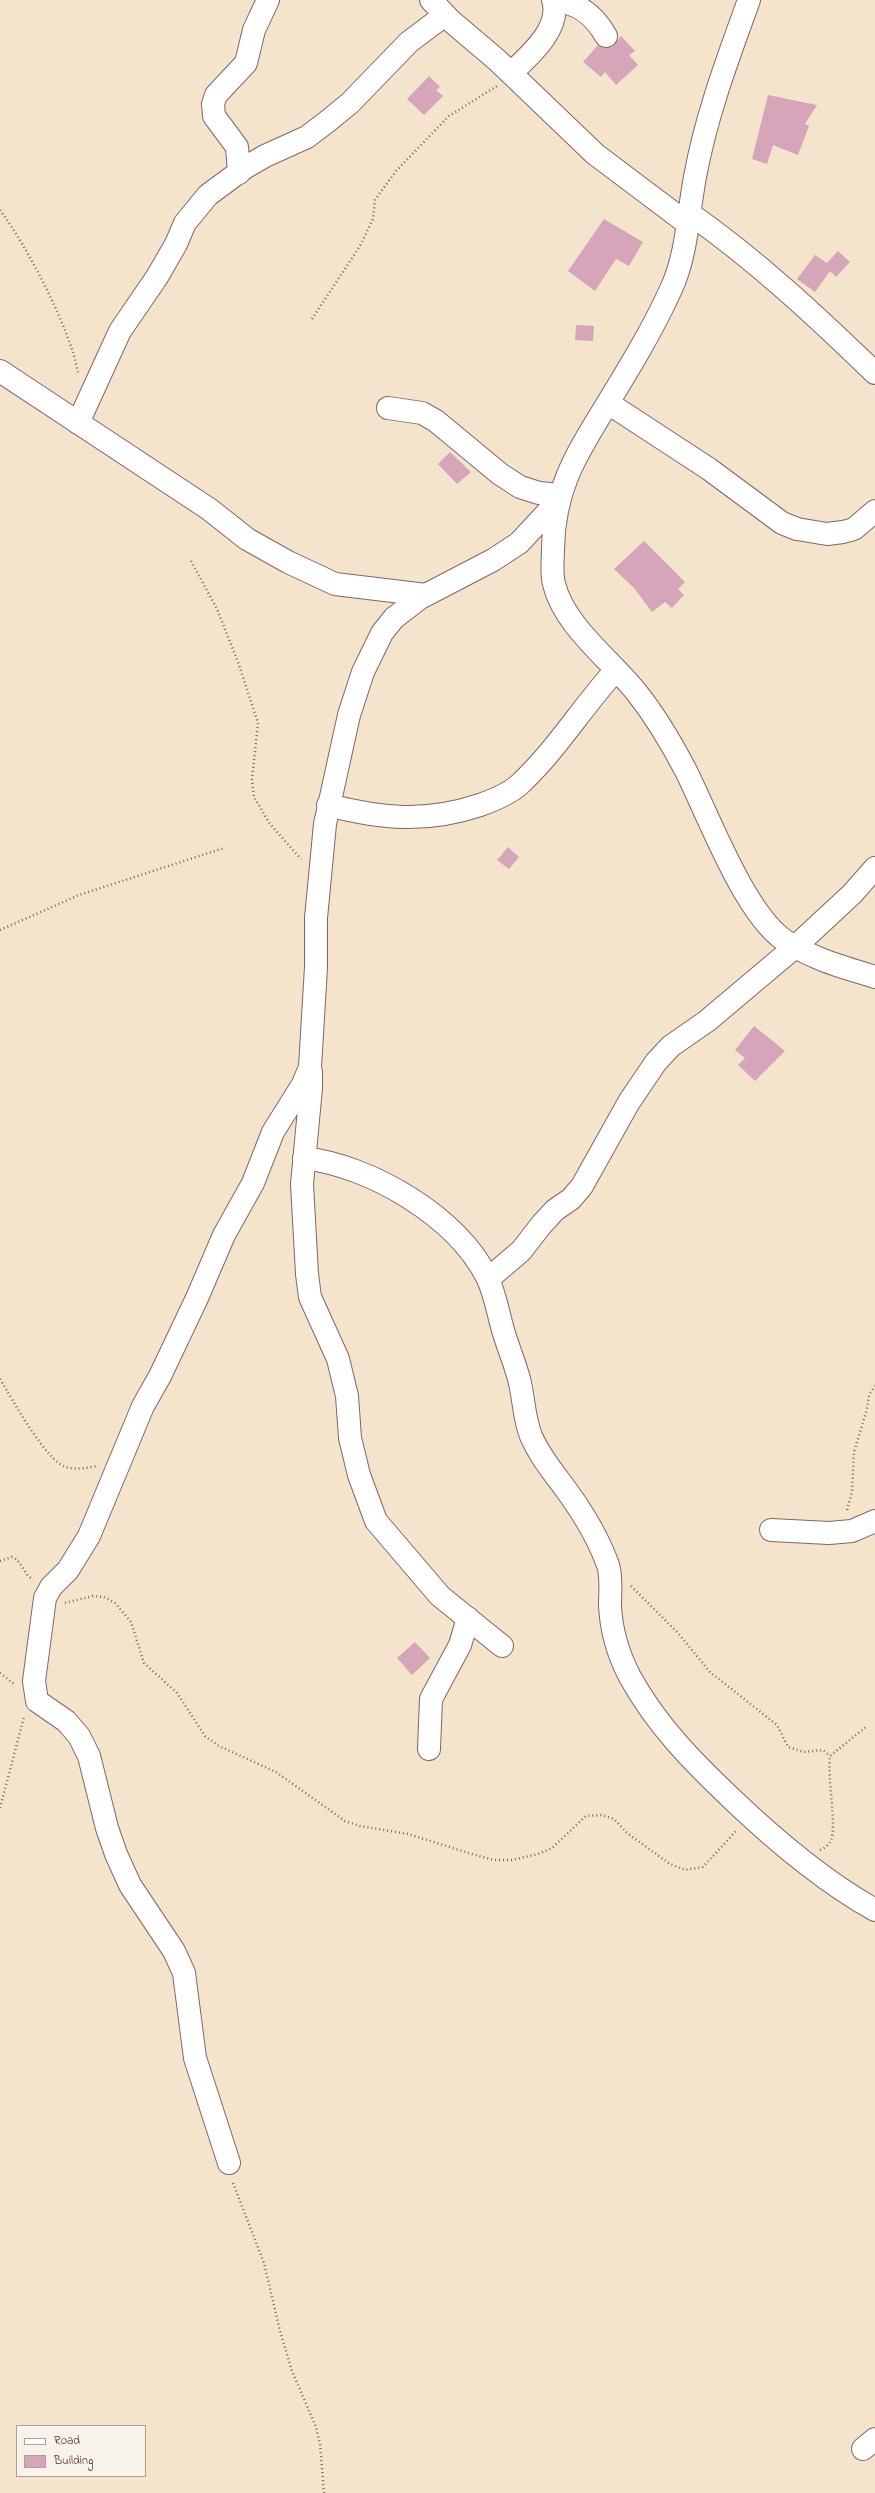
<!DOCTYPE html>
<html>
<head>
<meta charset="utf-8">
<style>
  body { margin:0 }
  #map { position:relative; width:875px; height:2493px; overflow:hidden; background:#f4e4cc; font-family:"Indie Flower",sans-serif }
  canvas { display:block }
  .legend { position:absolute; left:16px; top:2425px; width:130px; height:52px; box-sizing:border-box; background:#f7f3e8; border:1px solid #b29e9c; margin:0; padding:5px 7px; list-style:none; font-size:12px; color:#4a1f2b }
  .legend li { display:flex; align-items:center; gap:8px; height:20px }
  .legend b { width:20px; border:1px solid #b29e9c }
</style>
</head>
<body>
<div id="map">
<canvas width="875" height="2493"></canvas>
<ul class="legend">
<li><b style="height:5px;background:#fff"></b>Road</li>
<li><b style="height:11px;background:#d6a5b9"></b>Building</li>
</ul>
</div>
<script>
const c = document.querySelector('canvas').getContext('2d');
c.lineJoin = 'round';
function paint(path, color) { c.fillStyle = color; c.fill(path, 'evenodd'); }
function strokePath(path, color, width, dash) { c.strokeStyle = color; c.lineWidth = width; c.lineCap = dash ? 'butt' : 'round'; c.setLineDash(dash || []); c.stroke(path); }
paint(new Path2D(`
  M621,36L635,51L629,55L638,65L616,85L605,72L601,77L583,62L598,45L606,48L612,47Z
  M429,76L440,87L436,90L443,96L424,115L407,99Z
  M768,95L817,105L805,124L809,126L798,155L773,145L767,164L752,159Z
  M604,219L643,242L629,266L616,259L595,291L568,271Z
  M838,251L850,262L836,277L830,271L815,292L797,279L815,255L827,263Z
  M576,325L594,326L593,341L575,340Z
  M450,452L471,472L457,484L438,464Z
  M644,541L685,582L678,589L684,595L672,608L665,602L652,612L634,588L614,569Z
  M508,847L519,857L509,869L497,860Z
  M754,1026L785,1051L755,1081L738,1065L745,1058L735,1050Z
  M415,1642L430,1658L412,1675L397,1658Z`), '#d6a5b9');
const minor = new Path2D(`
  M431,0L451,21L497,60L595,154L688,224
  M749,0C728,58 706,116 695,177C688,214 687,255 671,289C654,327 631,365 609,401C578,452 554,486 553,549C553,560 551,572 554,584C564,626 611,660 637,693C656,717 672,744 686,771C709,817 744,912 784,940C812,959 843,967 875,977
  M554,1C578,2 594,15 606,36
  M511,73C529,56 562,28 553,0
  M239,173L237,147L214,116L213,104L216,95L246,63L254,30L268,0
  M689,213C756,260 816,316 875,373
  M0,371L209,509L247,539L288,562L335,584L426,595
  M608,403L709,469L782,523L797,529L827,534L843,532L854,529L875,511
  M388,408L422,413L436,421L500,474L520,487L539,493L560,495
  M78,423L120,331L157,277L176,244L185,223L208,195L246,167L265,156L307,137L328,121L350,103L409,42L445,15
  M328,805C383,819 426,823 480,805C494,800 512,793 522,782C557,749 583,706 615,671
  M311,1072V1088L302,1184L307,1274L310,1297L338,1359L347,1396L350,1438L359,1475L376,1521L440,1596L502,1646
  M304,1158C371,1166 456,1216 487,1277C495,1293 498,1313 503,1330C508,1348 516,1365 520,1383C524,1401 524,1418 531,1436C540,1457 554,1473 567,1491C583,1513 599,1540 608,1565C612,1578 610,1592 610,1605C611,1630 619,1656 630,1677C657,1726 693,1762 733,1800C776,1841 823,1881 875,1910
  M488,1279L521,1251L542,1224L555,1210L571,1199L582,1186L629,1102L656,1062L671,1046L707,1021L796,946L852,894L875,868
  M771,1530L829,1533L852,1531L875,1521
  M429,1749L431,1699L460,1645L468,1618
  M229,2163L195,2058L184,1973L174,1951L130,1885L116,1854L107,1828L89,1756L79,1736L66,1721L37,1701L34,1681L45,1598L51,1587L68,1570L89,1536L143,1406L160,1376L197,1298L224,1235L253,1183L273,1132L303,1084L310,1067L316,967V918L325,824L349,715L363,672L382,633L394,618L420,598L493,560L519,543L558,501
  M863,2449L875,2439`);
strokePath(minor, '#866463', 24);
strokePath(new Path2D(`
  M0,210C27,246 71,330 78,373
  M312,319L360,246L373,219L375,200L396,171L449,116L497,86
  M191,561L217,609L238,662L258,723L252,779L254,797L270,824L301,859
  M0,930L79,895L224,848
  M0,1379C12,1399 46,1461 66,1467C76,1470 87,1468 97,1466
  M847,1510L852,1492L854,1452L867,1409L869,1395L875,1386
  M0,1561L12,1557C22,1561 23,1573 32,1579
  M631,1586L678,1633L710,1672L777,1725L788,1747L804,1752L823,1750L830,1756
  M65,1603L93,1596L104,1597L115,1603L131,1622L144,1663L177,1693L205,1736L219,1746L276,1772L345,1821L360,1826L408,1834L475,1855L494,1860H512L538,1854L552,1848L586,1816L602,1815L614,1819L627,1833L670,1864L685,1870L703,1867L737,1830
  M0,1673L14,1684
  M0,1808L24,1717
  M820,1850C825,1848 829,1845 831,1840C837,1826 827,1778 830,1756L866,1727
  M233,2183L264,2263L280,2331L292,2371L316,2427L320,2444L324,2493`), '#866463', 2.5, [1, 3]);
strokePath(minor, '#fff', 22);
</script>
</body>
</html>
